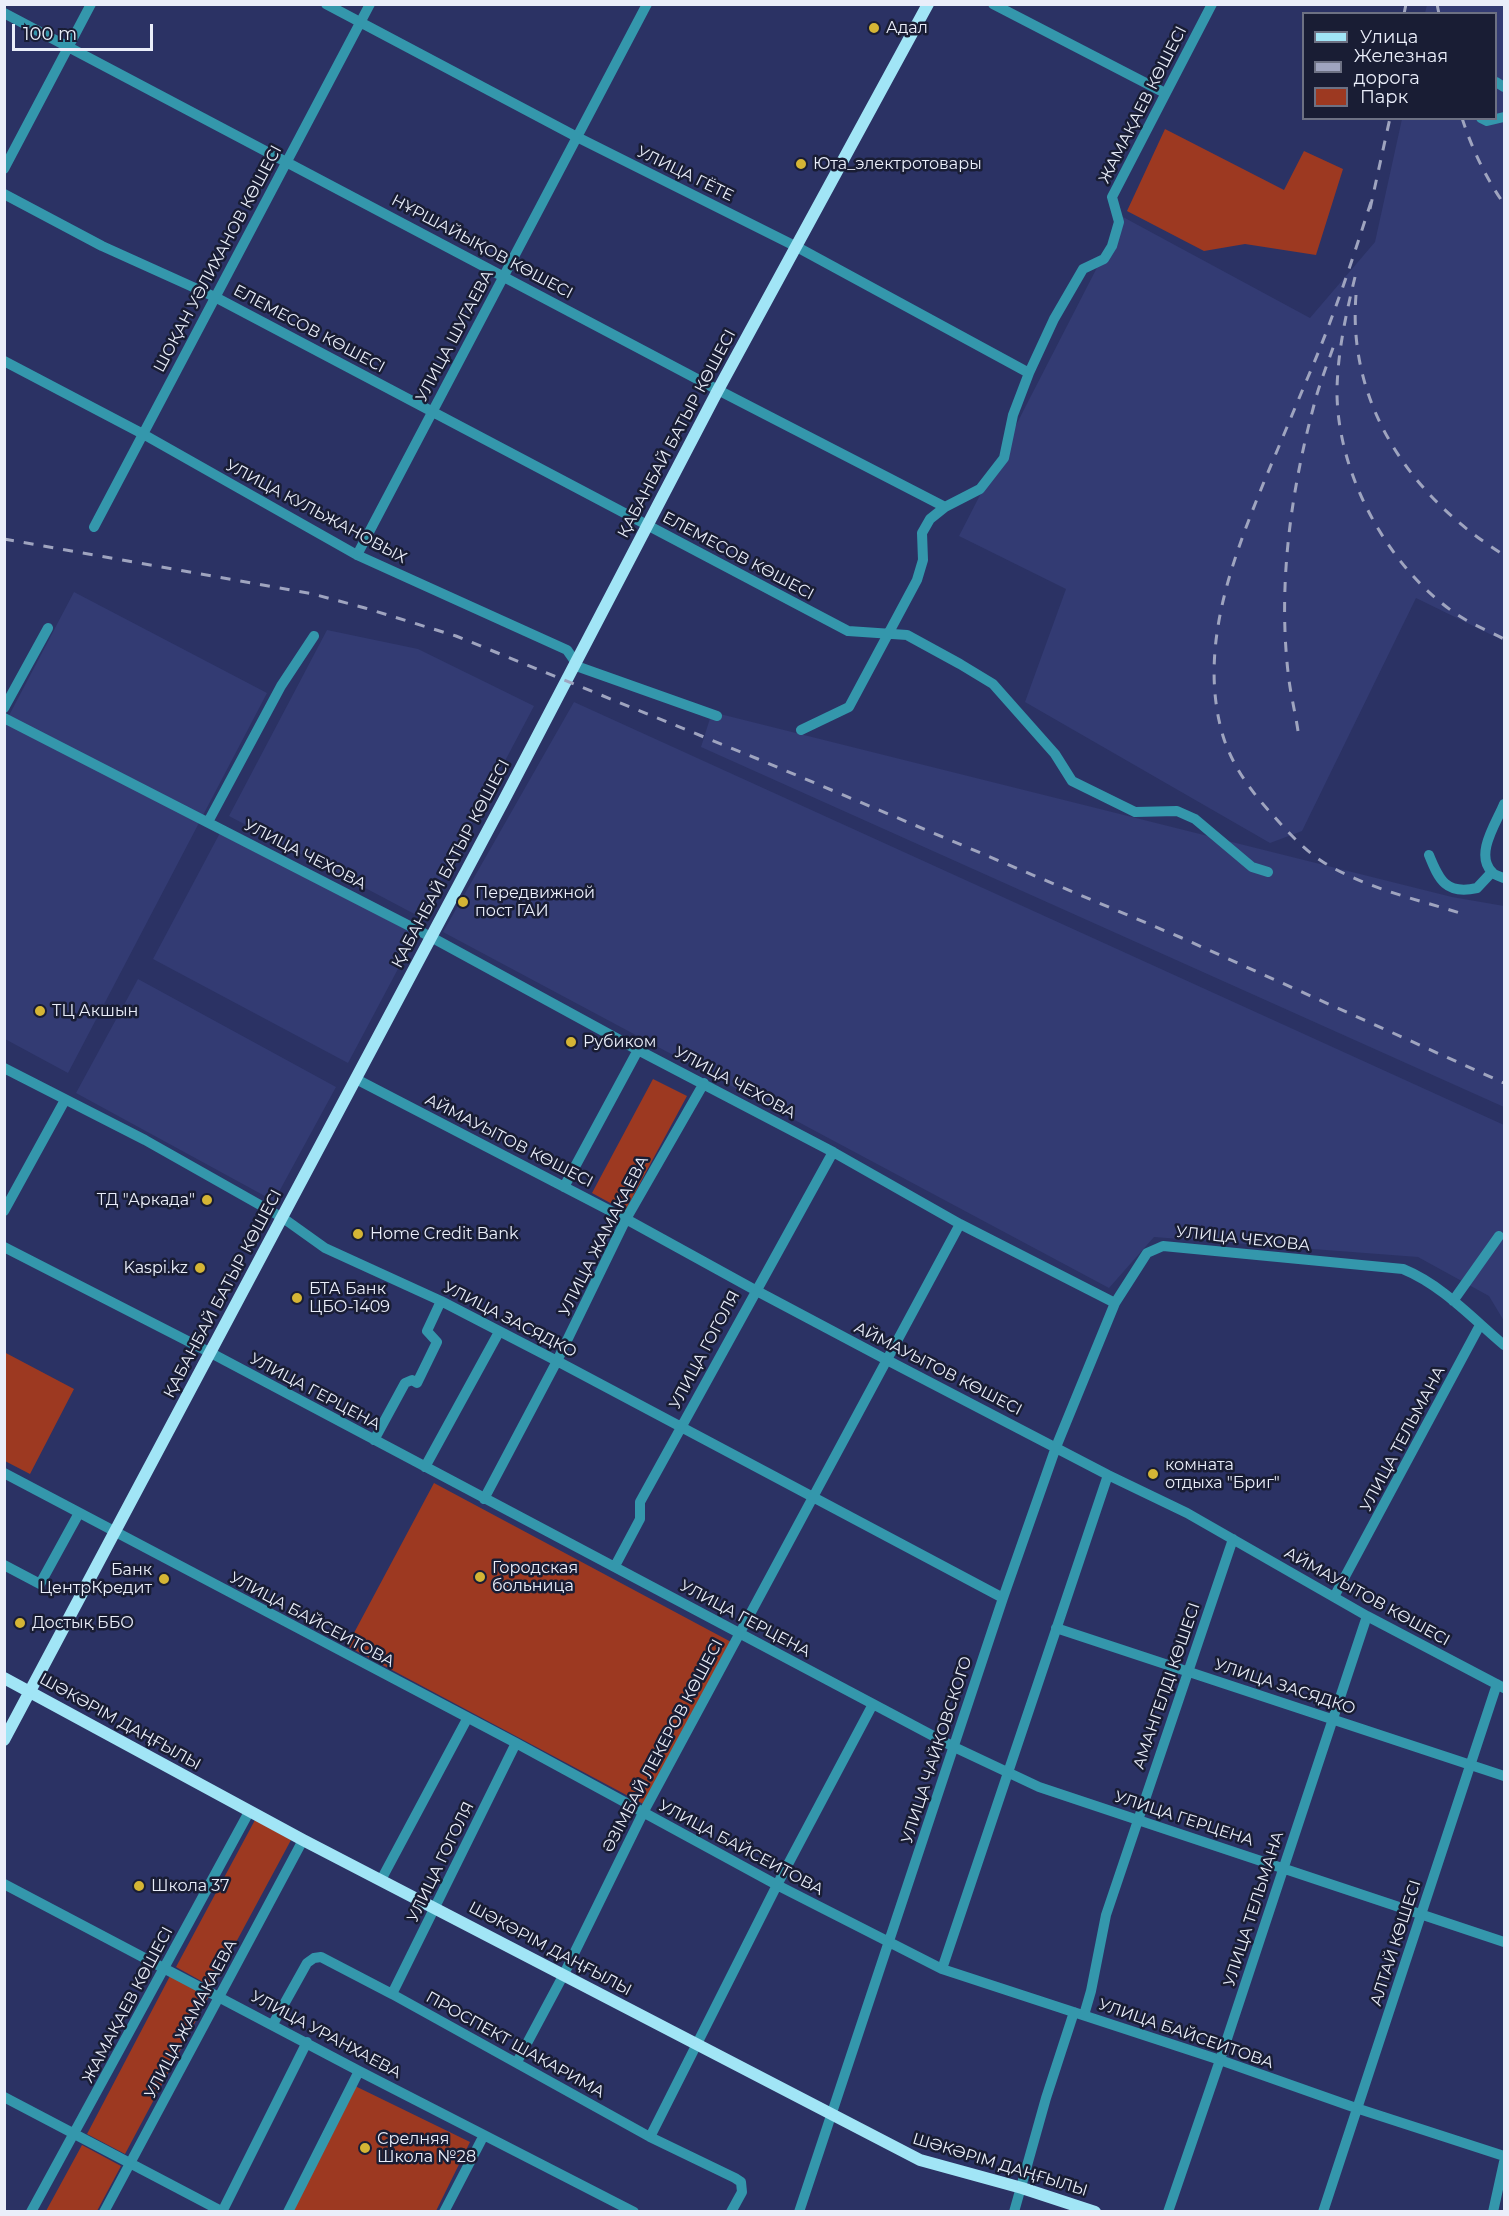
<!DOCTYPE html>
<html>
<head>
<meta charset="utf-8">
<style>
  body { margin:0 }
  #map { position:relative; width:1509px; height:2216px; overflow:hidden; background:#2b3264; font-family:Montserrat,sans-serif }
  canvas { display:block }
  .frame { position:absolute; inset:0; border:6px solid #eaeefa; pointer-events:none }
  .legend { position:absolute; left:1302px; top:12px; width:195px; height:108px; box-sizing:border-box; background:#191d34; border:2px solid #6d7183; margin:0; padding:8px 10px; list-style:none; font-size:18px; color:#eaeefa }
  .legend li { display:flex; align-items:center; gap:12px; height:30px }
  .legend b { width:30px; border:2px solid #6d7183 }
  .scale { position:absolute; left:12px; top:24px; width:141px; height:27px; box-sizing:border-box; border:3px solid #eaeefa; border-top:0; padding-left:8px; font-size:18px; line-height:21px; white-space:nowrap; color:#eaeefa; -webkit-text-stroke:4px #191d34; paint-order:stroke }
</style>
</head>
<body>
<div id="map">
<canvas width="1509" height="2216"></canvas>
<div class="frame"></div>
<ul class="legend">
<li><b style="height:8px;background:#a1e5f6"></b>Улица</li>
<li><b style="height:8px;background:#9fa4bf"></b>Железная дорога</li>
<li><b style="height:16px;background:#9d3921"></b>Парк</li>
</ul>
<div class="scale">100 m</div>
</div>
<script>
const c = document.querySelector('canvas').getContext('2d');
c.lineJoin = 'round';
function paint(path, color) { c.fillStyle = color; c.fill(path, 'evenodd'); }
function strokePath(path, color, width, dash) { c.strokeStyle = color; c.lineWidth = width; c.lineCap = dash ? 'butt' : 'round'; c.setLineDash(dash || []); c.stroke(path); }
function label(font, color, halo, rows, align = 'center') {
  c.font = font + ' Montserrat,sans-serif'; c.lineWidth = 5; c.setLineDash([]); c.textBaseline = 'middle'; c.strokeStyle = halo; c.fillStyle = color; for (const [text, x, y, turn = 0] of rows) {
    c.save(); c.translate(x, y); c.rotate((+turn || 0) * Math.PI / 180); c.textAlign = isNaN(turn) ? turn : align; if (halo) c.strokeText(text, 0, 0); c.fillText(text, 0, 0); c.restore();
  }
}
paint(new Path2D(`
  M1427,5H1504V641L1416,598L1302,831L1270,843L1025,702L1066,589L959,536L1123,217L1310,318L1375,242L1402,119L1496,118V14L1425,13Z
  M74,592L267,693L68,1073L5,1039L4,725Z
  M327,630L418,649L534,706L422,918L229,816Z
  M574,702L1504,1125V1321L1489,1296L1418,1257L1154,1237L1109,1288L443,932Z
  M712,712L1452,897L1504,906V1107L701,747Z
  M221,831L416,935L348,1063L153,959Z
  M138,979L336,1087L274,1201L76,1093Z`), '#333b73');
paint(new Path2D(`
  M1165,129L1284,190L1304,151L1343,169L1316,255L1245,244L1204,251L1127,211Z
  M653,1079L687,1096L625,1211L592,1193Z
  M4,1352L74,1389L30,1474L5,1461Z
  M434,1483L733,1643L647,1806L347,1646Z
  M255,1820L291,1840L212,1987L176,1967Z
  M170,1976L209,1996L125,2154L87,2134Z
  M353,2085L470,2142L436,2211L291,2212Z
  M82,2145L121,2166L97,2211H46Z`), '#9d3921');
strokePath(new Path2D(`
  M326,4L577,137L797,247L1029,373
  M993,4L1165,93
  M4,13L718,390L945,507
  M1496,82L1504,87
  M1481,118L1487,121L1504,117
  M4,169L91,4
  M4,194L102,246L215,297L848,631L907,635L960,664L993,684L1055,754L1072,781L1135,812L1177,811L1195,819L1252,867L1268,872
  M4,361L143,434L357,555L567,650L579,667L717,716
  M94,527L370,4
  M357,555L647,4
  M4,708L48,628
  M4,718L431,937L638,1050L833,1152L960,1224L1115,1303
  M801,730L849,707L917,580L923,560L922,533L930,519L945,507L980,489L1004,458L1013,415L1029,373L1054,319L1083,269L1104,259L1112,246L1119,222L1112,197L1212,4
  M1504,804C1497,822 1474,854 1492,872C1494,875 1501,877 1504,878
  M208,822L281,686L314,636
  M1429,855C1439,880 1446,895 1477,888L1492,872
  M4,1068L145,1140L283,1218L325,1248L441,1301L557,1361L1003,1598
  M356,1079L626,1219L755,1290L887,1360L1108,1475L1187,1513L1367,1616L1504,1688
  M564,1187L638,1050
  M4,1211L65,1100
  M4,1247L211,1353L873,1704L954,1747L1039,1787L1504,1942
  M1453,1301L1499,1236
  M374,1440L405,1383L412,1380L417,1383L437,1342L427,1331L441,1301
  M425,1467L499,1332
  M4,1473L516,1743L777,1885L942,1969L1220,2060L1356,2108L1504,2156
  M484,1499L557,1361L626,1219L704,1083
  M4,1565L40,1584L79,1513
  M615,1566L640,1519V1502L833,1152
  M1334,1597L1480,1325
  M1056,1628L1504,1776
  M381,1880L467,1719
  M4,1884L359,2071L634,2212
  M942,1969L1108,1475
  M392,1994L516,1743
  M1084,2015L1091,1991L1106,1915L1233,1539
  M273,2024L307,1963L314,1958L321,1957L392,1994L650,2137L735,2178L741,2182L742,2192L731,2212
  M517,2062L564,1974L643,1813L960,1224
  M4,2097L223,2212
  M650,2137L777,1885L873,1704
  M31,2212L249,1812
  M104,2212L303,1840
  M222,2212L307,2042
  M288,2212L359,2071
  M444,2212L484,2135
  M799,2212L1003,1598L1056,1447L1115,1303L1147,1253L1163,1246L1403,1269C1442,1285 1472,1318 1504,1345
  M1014,2212L1046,2098L1074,2012
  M1168,2212L1220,2060L1367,1616
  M1323,2212L1497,1684
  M1493,2212L1504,2162`), '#3497ac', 10);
strokePath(new Path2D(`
  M4,1678L303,1840L920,2160L1022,2188L1095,2212
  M4,1740L504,800L718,390L928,4`), '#a1e5f6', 12);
strokePath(new Path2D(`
  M1437,4L1439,14
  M1404,14L1406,4
  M1462,118C1472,149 1486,178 1504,204
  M1371,202C1352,261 1333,319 1308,377C1294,410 1280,444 1266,477C1233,558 1197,648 1223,736C1232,765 1250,790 1270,812C1286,830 1303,849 1323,862C1365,888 1416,899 1463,914
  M1370,209L1390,118
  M1355,277C1346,314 1338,350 1337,389C1336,471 1386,564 1452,611C1468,623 1487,630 1504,639
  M1356,295C1347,406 1413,499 1504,555
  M4,539L313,594L365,608L456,636L758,759L1182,938L1504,1083
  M1298,731C1295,711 1290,692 1288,672C1278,583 1291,491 1314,405C1319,385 1327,365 1334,345`), '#9fa4bf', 3, [10, 10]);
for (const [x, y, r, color] of [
  [874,28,6,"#d5b535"],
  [801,164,6,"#d5b535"],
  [463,902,6,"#d5b535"],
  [40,1011,6,"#d5b535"],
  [571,1042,6,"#d5b535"],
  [207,1200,6,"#d5b535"],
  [358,1234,6,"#d5b535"],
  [200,1268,6,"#d5b535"],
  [297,1298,6,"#d5b535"],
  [1153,1474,6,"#d5b535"],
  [480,1577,6,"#d5b535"],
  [164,1579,6,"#d5b535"],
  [20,1623,6,"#d5b535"],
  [139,1886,6,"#d5b535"],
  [365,2148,6,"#d5b535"]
]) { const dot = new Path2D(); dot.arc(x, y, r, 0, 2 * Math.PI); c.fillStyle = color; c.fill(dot); strokePath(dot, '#191d34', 2); }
label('16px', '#eaeefa', '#191d34', [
  ["Адал",886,28],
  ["Юта_электротовары",813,164],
  ["Передвижной",475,893],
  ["пост ГАИ",475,911],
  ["ТЦ Акшын",52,1011],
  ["Рубиком",583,1042],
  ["ТД \"Аркада\"",195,1200,"right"],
  ["Home Credit Bank",370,1234],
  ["Kaspi.kz",188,1268,"right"],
  ["БТА Банк",309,1289],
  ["ЦБО-1409",309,1307],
  ["комната",1165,1465],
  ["отдыха \"Бриг\"",1165,1483],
  ["Городская",492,1568],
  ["больница",492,1586],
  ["Банк",152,1570,"right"],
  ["ЦентрКредит",152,1588,"right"],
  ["Достық ББО",32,1623],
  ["Школа 37",151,1886],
  ["Срелняя",377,2139],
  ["Школа №28",377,2157]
], 'left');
label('16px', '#eaeefa', '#191d34', [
  ["ЖАМАҚАЕВ КӨШЕСІ",1143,105,-63],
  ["УЛИЦА ГЁТЕ",685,174,26],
  ["НҰРШАЙЫҚОВ КӨШЕСІ",482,247,28],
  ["ШОҚАН УӘЛИХАНОВ КӨШЕСІ",218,259,-62],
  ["ЕЛЕМЕСОВ КӨШЕСІ",309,329,28],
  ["УЛИЦА ШУГАЕВА",455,336,-62],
  ["ҚАБАНБАЙ БАТЫР КӨШЕСІ",677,434,-62],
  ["УЛИЦА КУЛЬЖАНОВЫХ",316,512,28],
  ["ЕЛЕМЕСОВ КӨШЕСІ",738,556,28],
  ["УЛИЦА ЧЕХОВА",305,855,27],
  ["ҚАБАНБАЙ БАТЫР КӨШЕСІ",451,864,-62],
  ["УЛИЦА ЧЕХОВА",735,1083,28],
  ["АЙМАУЫТОВ КӨШЕСІ",509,1141,27],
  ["УЛИЦА ЖАМАКАЕВА",604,1236,-63],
  ["УЛИЦА ЧЕХОВА",1243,1239,6],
  ["ҚАБАНБАЙ БАТЫР КӨШЕСІ",223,1294,-62],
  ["УЛИЦА ЗАСЯДКО",510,1320,27],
  ["УЛИЦА ГОГОЛЯ",705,1350,-62],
  ["АЙМАУЫТОВ КӨШЕСІ",938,1369,27],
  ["УЛИЦА ГЕРЦЕНА",315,1392,28],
  ["УЛИЦА ТЕЛЬМАНА",1403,1439,-62],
  ["АЙМАУЫТОВ КӨШЕСІ",1367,1597,29],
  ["УЛИЦА ГЕРЦЕНА",745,1619,28],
  ["УЛИЦА БАЙСЕИТОВА",312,1620,28],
  ["АМАНГЕЛДІ КӨШЕСІ",1167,1686,-71],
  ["УЛИЦА ЗАСЯДКО",1285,1687,18],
  ["ШӘКӘРІМ ДАҢҒЫЛЫ",120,1722,29],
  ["ӘЗІМБАЙ ЛЕКЕРОВ КӨШЕСІ",663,1746,-62],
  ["УЛИЦА ЧАЙКОВСКОГО",937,1750,-72],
  ["УЛИЦА ГЕРЦЕНА",1184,1819,18],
  ["УЛИЦА БАЙСЕИТОВА",741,1848,28],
  ["УЛИЦА ГОГОЛЯ",441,1862,-64],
  ["УЛИЦА ТЕЛЬМАНА",1254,1909,-72],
  ["АЛТАЙ КӨШЕСІ",1396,1943,-72],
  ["ШӘКӘРІМ ДАҢҒЫЛЫ",550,1949,28],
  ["ЖАМАҚАЕВ КӨШЕСІ",128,2005,-62],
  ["УЛИЦА ЖАМАКАЕВА",191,2019,-62],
  ["УЛИЦА БАЙСЕИТОВА",1186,2034,19],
  ["УЛИЦА УРАНХАЕВА",326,2035,28],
  ["ПРОСПЕКТ ШАКАРИМА",515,2045,29],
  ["ШӘКӘРІМ ДАҢҒЫЛЫ",1000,2165,17]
]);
</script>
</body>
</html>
